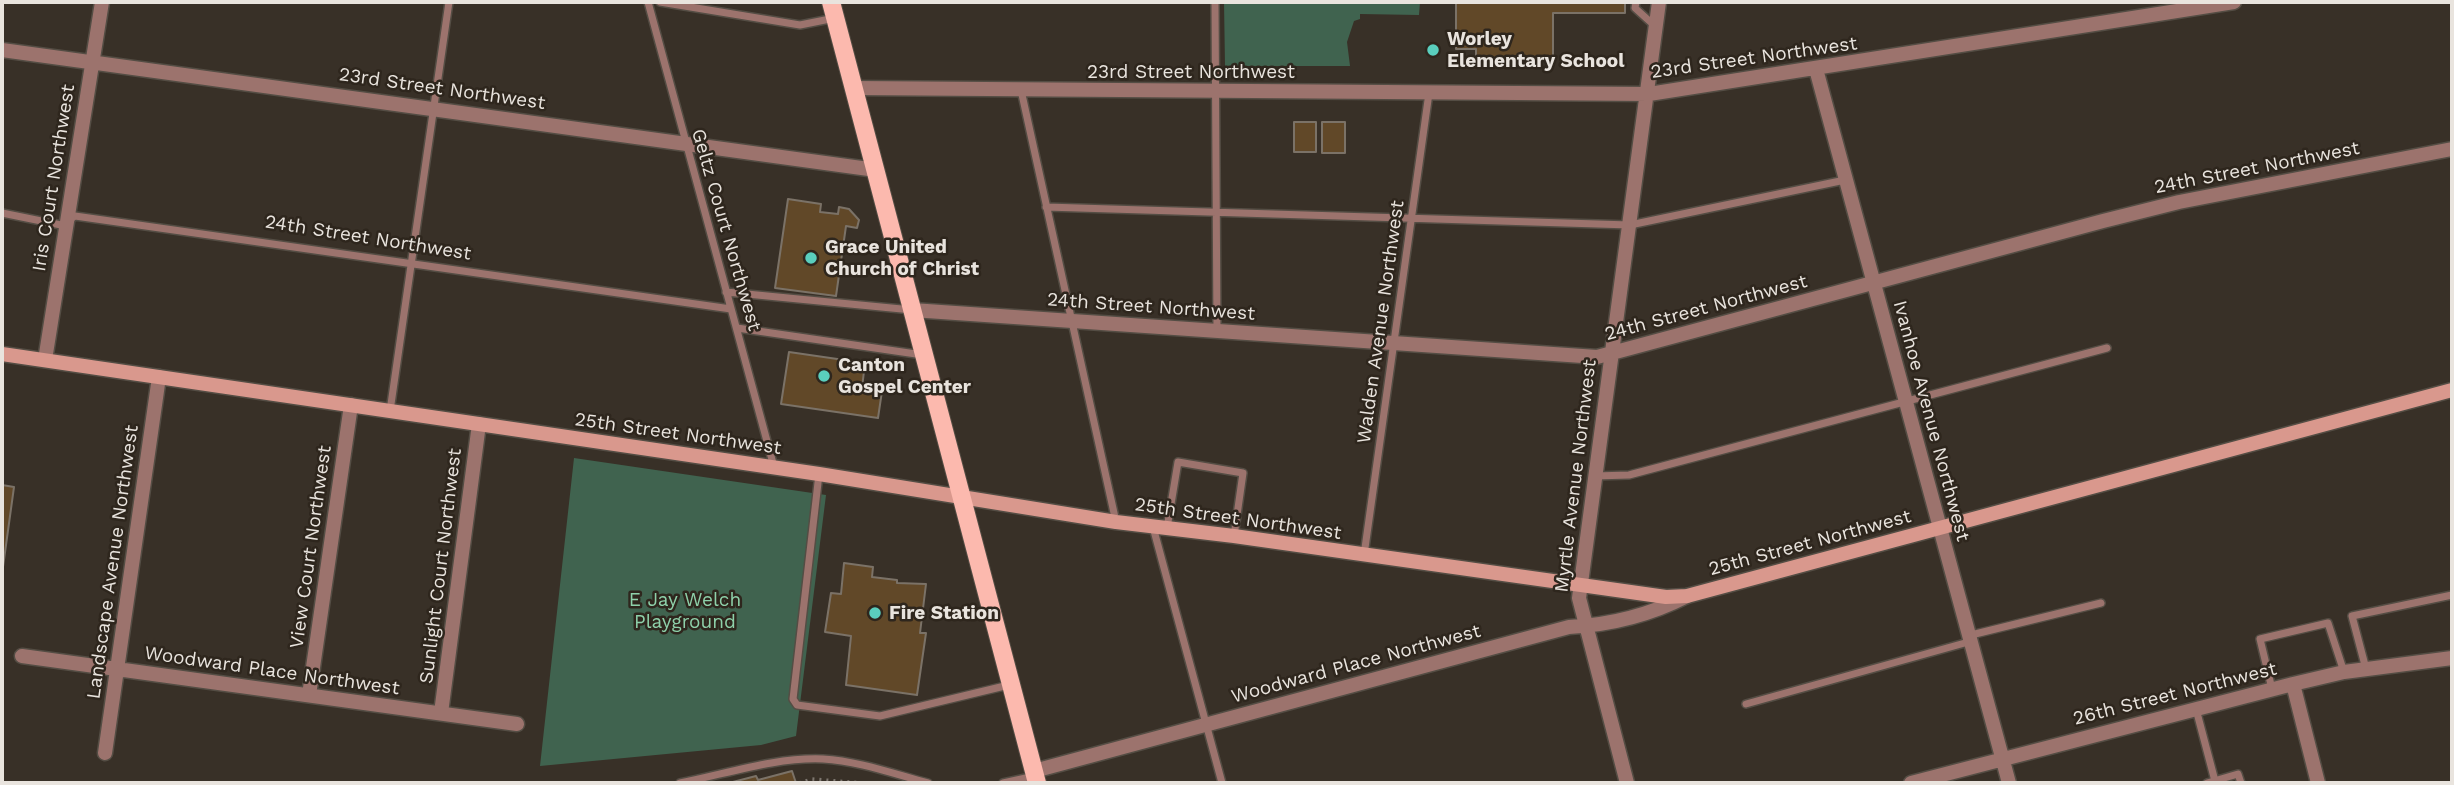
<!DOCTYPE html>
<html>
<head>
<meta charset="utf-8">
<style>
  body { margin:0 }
  #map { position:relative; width:2454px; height:785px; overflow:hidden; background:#383027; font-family:"Work Sans",sans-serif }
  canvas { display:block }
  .frame { position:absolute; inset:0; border:4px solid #e9e4de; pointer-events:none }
</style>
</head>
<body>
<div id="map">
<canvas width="2454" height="785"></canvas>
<div class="frame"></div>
</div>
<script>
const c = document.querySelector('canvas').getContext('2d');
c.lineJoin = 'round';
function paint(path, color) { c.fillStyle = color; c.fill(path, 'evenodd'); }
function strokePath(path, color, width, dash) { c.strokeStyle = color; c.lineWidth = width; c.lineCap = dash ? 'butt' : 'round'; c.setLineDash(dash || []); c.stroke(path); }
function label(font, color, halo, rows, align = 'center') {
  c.font = font + ' "Work Sans",sans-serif'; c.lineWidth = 5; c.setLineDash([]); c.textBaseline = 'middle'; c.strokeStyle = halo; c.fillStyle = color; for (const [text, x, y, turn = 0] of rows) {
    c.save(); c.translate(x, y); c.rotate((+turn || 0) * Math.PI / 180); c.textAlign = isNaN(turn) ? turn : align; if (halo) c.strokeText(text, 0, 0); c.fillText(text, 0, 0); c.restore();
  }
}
paint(new Path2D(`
  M1224,2H1420L1419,15L1360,14V19L1354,21L1347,42L1350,66H1225Z
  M574,458L826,495L796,736L761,745L540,766Z`), '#40634f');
const building = new Path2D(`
  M1456,2H1625V13H1553V60H1476V49H1456Z
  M1294,122H1316V152H1294Z
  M1322,122H1345V153H1322Z
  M788,199L821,204L820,212L838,214L839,207L849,209L859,220L857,228L846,226L836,296L775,288Z
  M789,352L865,363L862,388L882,391L878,418L781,404Z
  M2,485L14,487L2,574Z
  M844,563L873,567L872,577L897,580V583L926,584L920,633H926L917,695L846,685L851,636L825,632L831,593L841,594Z
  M792,771L796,783H729L756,776L758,780Z`);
paint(building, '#614828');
strokePath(building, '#7b7267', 2);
const lane = new Path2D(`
  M648,2L774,467
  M660,2L800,25L835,18
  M1215,2L1217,331
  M1636,2L1635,8L1656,27
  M1021,90L1116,522
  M1046,207L1630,225L1845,180
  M2,213L61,225L75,216L731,309
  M726,292L912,310
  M737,328L923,355
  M390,411L449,2
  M819,474L793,699L797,705L880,716L1009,685
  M1595,476L1629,475L2107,348
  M1153,527L1222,783
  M1167,528L1178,462L1243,473L1234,536
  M1364,555L1429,93
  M1971,635L2101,603
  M2366,669L2352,616L2452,595
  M2272,689L2260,639L2328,623L2344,672
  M1746,704L1972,641
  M2196,709L2215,781
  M680,783C726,774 776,757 823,759C858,761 894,774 928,783
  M1003,783L1035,776
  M2207,783L2238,774L2241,783`);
const street = new Path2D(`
  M2,50L876,170
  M1816,69L2009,783
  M854,88L1649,94L2234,2
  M912,310L1597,357L2103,221L2179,202L2452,149
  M45,360L102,2
  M22,656L517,724
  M2293,684L2318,783
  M309,695L351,405
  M441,713L479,424
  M105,753L159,377
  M1034,771L1569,627C1610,625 1650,615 1687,596
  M1627,783L1579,598L1659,2
  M1911,783L2293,684L2344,672L2452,658`);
const secondary = new Path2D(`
  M2,354L819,474L1116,522L1234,536L1666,597L1687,596L2452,390`);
const primary = new Path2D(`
  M831,2L1037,783`);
strokePath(lane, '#544d44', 10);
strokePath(street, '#544d44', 17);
strokePath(secondary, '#544d44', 17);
strokePath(primary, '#544d44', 20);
strokePath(new Path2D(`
  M799,783L812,779L863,783`), '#7e7770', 3.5, [2, 5]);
strokePath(lane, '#9c736d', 7);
strokePath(street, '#9c736d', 14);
strokePath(secondary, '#d9988d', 14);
strokePath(primary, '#fcb9ae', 18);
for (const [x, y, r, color] of [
  [1433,50,7,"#5acebd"],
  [811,258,7,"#5acebd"],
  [824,376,7,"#5acebd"],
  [875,613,7,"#5acebd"]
]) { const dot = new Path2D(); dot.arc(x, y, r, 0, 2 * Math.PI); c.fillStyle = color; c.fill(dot); strokePath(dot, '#2e261d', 2.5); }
label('bold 19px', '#e9e4de', '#2e261d', [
  ["Worley",1447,39],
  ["Elementary School",1447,61],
  ["Grace United",825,247],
  ["Church of Christ",825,269],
  ["Canton",838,365],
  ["Gospel Center",838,387],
  ["Fire Station",889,613]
], 'left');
label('19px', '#e9e4de', '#2e261d', [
  ["23rd Street Northwest",1754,58,-8],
  ["23rd Street Northwest",1191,72],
  ["23rd Street Northwest",442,89,8],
  ["24th Street Northwest",2257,168,-11],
  ["Iris Court Northwest",54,178,-81],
  ["Geltz Court Northwest",726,230,74],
  ["24th Street Northwest",368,238,9],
  ["24th Street Northwest",1151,307,4],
  ["24th Street Northwest",1706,308,-15],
  ["Walden Avenue Northwest",1381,322,-82],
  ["Ivanhoe Avenue Northwest",1931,421,75],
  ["25th Street Northwest",678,434,8],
  ["Myrtle Avenue Northwest",1576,476,-83],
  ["25th Street Northwest",1238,519,8],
  ["25th Street Northwest",1810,543,-15],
  ["View Court Northwest",311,547,-82],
  ["Landscape Avenue Northwest",113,562,-82],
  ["Sunlight Court Northwest",441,566,-83],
  ["Woodward Place Northwest",1356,664,-15],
  ["Woodward Place Northwest",272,671,8],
  ["26th Street Northwest",2175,694,-14]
]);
label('19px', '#8ed1aa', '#2e261d', [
  ["E Jay Welch",685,600],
  ["Playground",685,622]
]);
</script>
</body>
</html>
